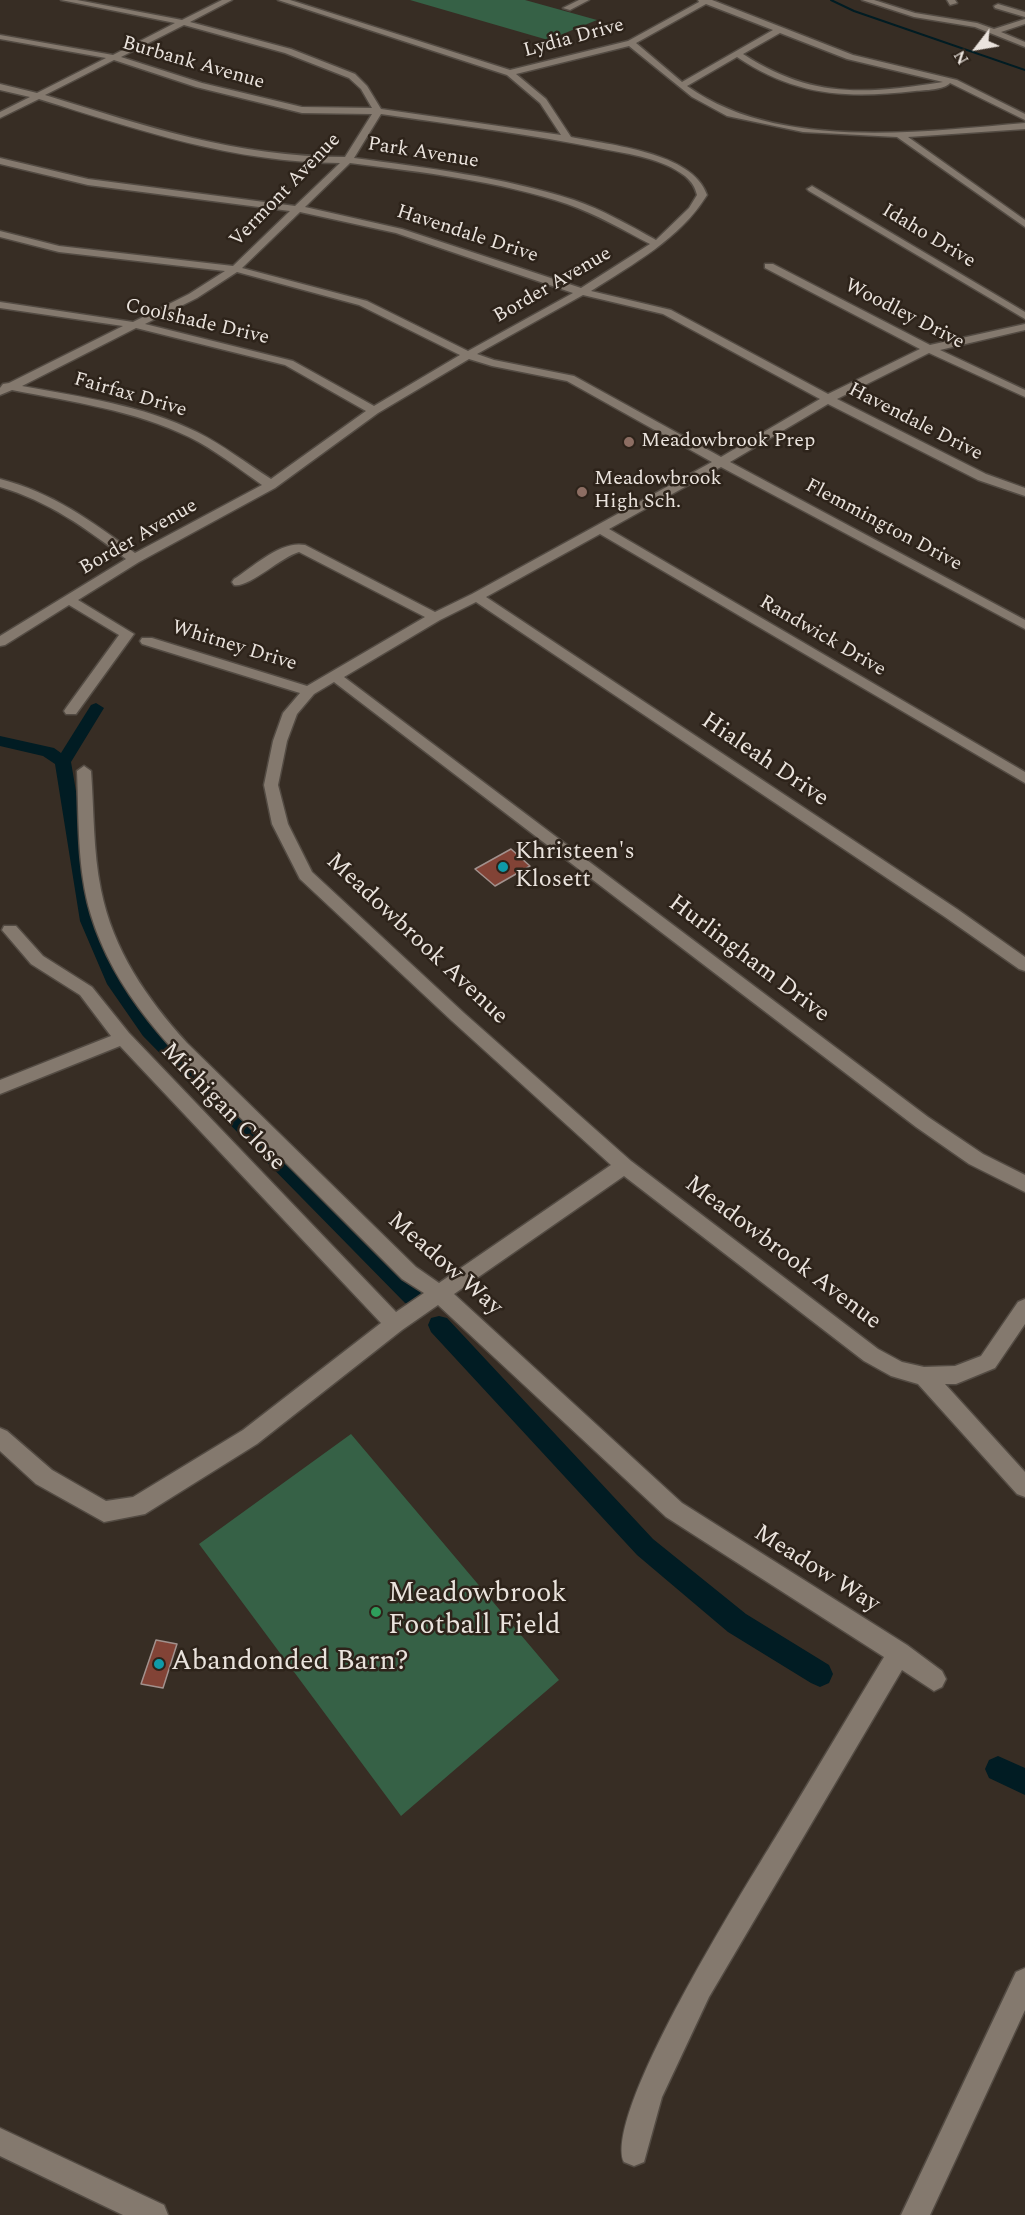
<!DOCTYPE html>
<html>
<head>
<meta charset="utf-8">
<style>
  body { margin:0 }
  #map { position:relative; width:1025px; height:2215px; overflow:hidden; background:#372d24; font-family:Spectral,serif }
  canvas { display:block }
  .north { position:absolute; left:947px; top:18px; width:60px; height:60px; -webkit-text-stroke:4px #2d231a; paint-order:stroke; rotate:239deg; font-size:16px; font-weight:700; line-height:24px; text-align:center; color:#eae3dd }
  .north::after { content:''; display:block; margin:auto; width:21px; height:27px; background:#eae3dd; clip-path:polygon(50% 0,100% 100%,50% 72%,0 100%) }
</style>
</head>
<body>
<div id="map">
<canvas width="1025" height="2215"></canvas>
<div class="north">N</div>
</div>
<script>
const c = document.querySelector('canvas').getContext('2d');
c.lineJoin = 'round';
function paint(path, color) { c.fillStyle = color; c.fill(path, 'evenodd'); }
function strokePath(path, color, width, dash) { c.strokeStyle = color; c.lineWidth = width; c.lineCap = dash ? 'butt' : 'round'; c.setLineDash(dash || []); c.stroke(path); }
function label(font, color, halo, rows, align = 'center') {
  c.font = font + ' Spectral,serif'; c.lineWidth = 5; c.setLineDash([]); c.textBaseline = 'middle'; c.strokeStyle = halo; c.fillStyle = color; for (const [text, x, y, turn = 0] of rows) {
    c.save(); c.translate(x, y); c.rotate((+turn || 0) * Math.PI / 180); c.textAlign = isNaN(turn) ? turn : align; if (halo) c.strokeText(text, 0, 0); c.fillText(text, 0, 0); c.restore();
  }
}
paint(new Path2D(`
  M410,0H525L597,20L548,40Z
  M351,1434L559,1680L401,1816L199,1544Z`), '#366146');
strokePath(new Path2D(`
  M831,0L854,11L1025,70`), '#011c23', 2);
paint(new Path2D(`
  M96,703L104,708L71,762L98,921L121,977L157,1026L421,1291L424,1297L421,1303L413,1306L405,1303L143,1036L107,984L80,921L55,764L43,756L0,746V736L54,748L61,753L91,705Z
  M439,1316L447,1318L653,1539L746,1614L829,1665L833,1674L829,1683L820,1687L811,1683L728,1632L637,1555L431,1332L428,1325L431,1318Z
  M998,1756L1025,1768V1795L989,1778L985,1769L989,1760Z`), '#011c23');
const building = new Path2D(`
  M511,849L530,866L495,886L475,869Z
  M156,1640L177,1644L163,1688L141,1684Z`);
paint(building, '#824336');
strokePath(building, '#a2918d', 1.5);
const minor = new Path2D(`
  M61,0H77L182,20L222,0H232L190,22L291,49L355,74L367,86L381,109L561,135L540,103L507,75L278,0H290L510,70L628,41L699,2L698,0H712L853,55L957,80L1025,114V120L950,83C944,90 925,90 915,91C847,99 795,96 737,57L687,86C777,151 920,132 1025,123V129L908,137L1025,220V227L897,137L803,132L727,116L692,97L629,46L516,74L546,99L571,137C609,145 693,152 707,195C680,239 633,264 591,291L671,310L828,394L920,349L765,268V264H773L930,345L1025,324V330L940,350L1025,390V397L929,353L837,399L986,474L1025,488V496L978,480L828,404L730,462L1025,620V629L721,467L609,529L1025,772V783L600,534L486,597L957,909L1025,957V971L1019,969L945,917L476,602L440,620L344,677L928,1117L983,1154L1025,1175V1192L969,1164L916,1127L334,682L314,694L297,714L287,741L278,785L288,824L312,872L464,1013L631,1161L878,1349L902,1362L924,1367L955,1366L981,1356L1018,1302L1025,1299V1324L995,1368L956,1384H945L1025,1472V1497L1017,1494L918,1384L891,1376L864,1361L624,1176L454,1294L682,1503L907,1645L942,1671L946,1679L942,1687L934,1691L902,1670L709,1997L662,2097L644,2162L634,2166L624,2162C603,2111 751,1878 783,1825C817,1769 850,1713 884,1657L666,1517L438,1305L402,1330L257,1444L145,1514L104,1522L36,1484L0,1451V1428L7,1431L52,1470L106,1501L133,1497L243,1430L381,1323L120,1046L0,1094V1080L111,1036L80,995L31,964L2,930L4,926H16L43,956L92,987L129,1033L396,1312L424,1293L402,1279C354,1231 305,1182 257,1134C192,1069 119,1007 91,915C77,869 79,819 77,771L84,766L91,771C94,810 93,851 101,890C113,950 147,999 187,1043L416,1267L439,1283L611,1165L452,1021L300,879L272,824L264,785L273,741L283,713L300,693L142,644L140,641L142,638H152L307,686L425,617L299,552C281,557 249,588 234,585L232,582L234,579C253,567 281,540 305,545L435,612L472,594L712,462L567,381L492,366L469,359L378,413L275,488L139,562L78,600L134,634L76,714H66L64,711L66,708L119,635L69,605L5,645L0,646V636L126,559C86,528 48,501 0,487V479C52,492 93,522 135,553L262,485C238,468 215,450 189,437C134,410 72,402 12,390L0,395V388L3,384L9,383L123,326L0,308V302L133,322L189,294L225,271L59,252L0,237V231L59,246L233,266L290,211L88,185L0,164V158L88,179L295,206L340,163C235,163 138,130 39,99L0,118V112L30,97L0,90V84L37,93L106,58L0,39V35L113,55L175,23ZM706,4L773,30L682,82L636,43ZM184,25L285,53L349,78L361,89L372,108L302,107L202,83L121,57ZM780,33L847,59L943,82C865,94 812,99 743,54ZM114,60L196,87L302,113L372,114L345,157C236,157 148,127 45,95ZM381,114C455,125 530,134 603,149C630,154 663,159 685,176C692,182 695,187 697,195L689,208L656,240C629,225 603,210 574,200C503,177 427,168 354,158ZM350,163C421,172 499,181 567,204C596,214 623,230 650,244L581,288L402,229L305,207ZM300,212L396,233L573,293L468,351L367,301L242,268ZM237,272L359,305L460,355L374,406L293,361L145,324L197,298ZM583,295L663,314L820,399L721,457L574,376L494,360L477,354ZM136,328L285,365L366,411L271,479C246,463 223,445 197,432C142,405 81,397 22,386Z
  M579,0H589L570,10L563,8Z
  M862,0H874L915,13L977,23L994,29L1025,19V24L1001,32L1025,42V47L975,27L914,17Z
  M947,0H955L957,3L950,5Z
  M998,4L1025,12V17L995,8L994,6Z
  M812,186L1025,312V319L809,191L807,189Z
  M1025,1968V2010L930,2215H901L1016,1972Z
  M0,2128L164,2205L168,2215H123L0,2156Z`);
strokePath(minor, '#534b43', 3);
paint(minor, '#84796e');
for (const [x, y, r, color] of [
  [629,442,6,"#8d6e63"],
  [582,492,6,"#8d6e63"],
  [503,867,6,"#0f9aa8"],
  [376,1612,6,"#2e9e5b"],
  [159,1664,6,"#0f9aa8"]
]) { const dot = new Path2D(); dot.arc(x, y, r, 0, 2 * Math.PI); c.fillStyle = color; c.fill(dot); strokePath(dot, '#2d231a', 2); }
label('20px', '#eae3dd', '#2d231a', [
  ["Lydia Drive",574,39,-15],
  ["Burbank Avenue",193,64,16],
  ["Park Avenue",423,154,9],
  ["Vermont Avenue",286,191,-46],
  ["Havendale Drive",467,235,18],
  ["Idaho Drive",928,237,31],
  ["Border Avenue",553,286,-30],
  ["Woodley Drive",904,315,27],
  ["Coolshade Drive",197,323,13],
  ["Fairfax Drive",130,396,16],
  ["Havendale Drive",915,423,27],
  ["Flemmington Drive",883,526,28],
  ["Border Avenue",139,538,-30],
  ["Randwick Drive",822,637,30],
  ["Whitney Drive",234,647,17]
]);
label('20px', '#eae3dd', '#2d231a', [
  ["Meadowbrook Prep",641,442],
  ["Meadowbrook",594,480],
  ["High Sch.",594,503]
], 'left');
label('24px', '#eae3dd', '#2d231a', [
  ["Hialeah Drive",764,761,34],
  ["Meadowbrook Avenue",416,940,43],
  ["Hurlingham Drive",748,960,37],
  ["Michigan Close",222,1108,46],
  ["Meadowbrook Avenue",782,1254,37],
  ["Meadow Way",444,1265,41],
  ["Meadow Way",816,1570,32]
]);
label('24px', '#eae3dd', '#2d231a', [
  ["Khristeen's",515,853],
  ["Klosett",515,881]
], 'left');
label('28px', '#eae3dd', '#2d231a', [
  ["Meadowbrook",388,1596],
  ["Football Field",388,1628],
  ["Abandonded Barn?",171,1664]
], 'left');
</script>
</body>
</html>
